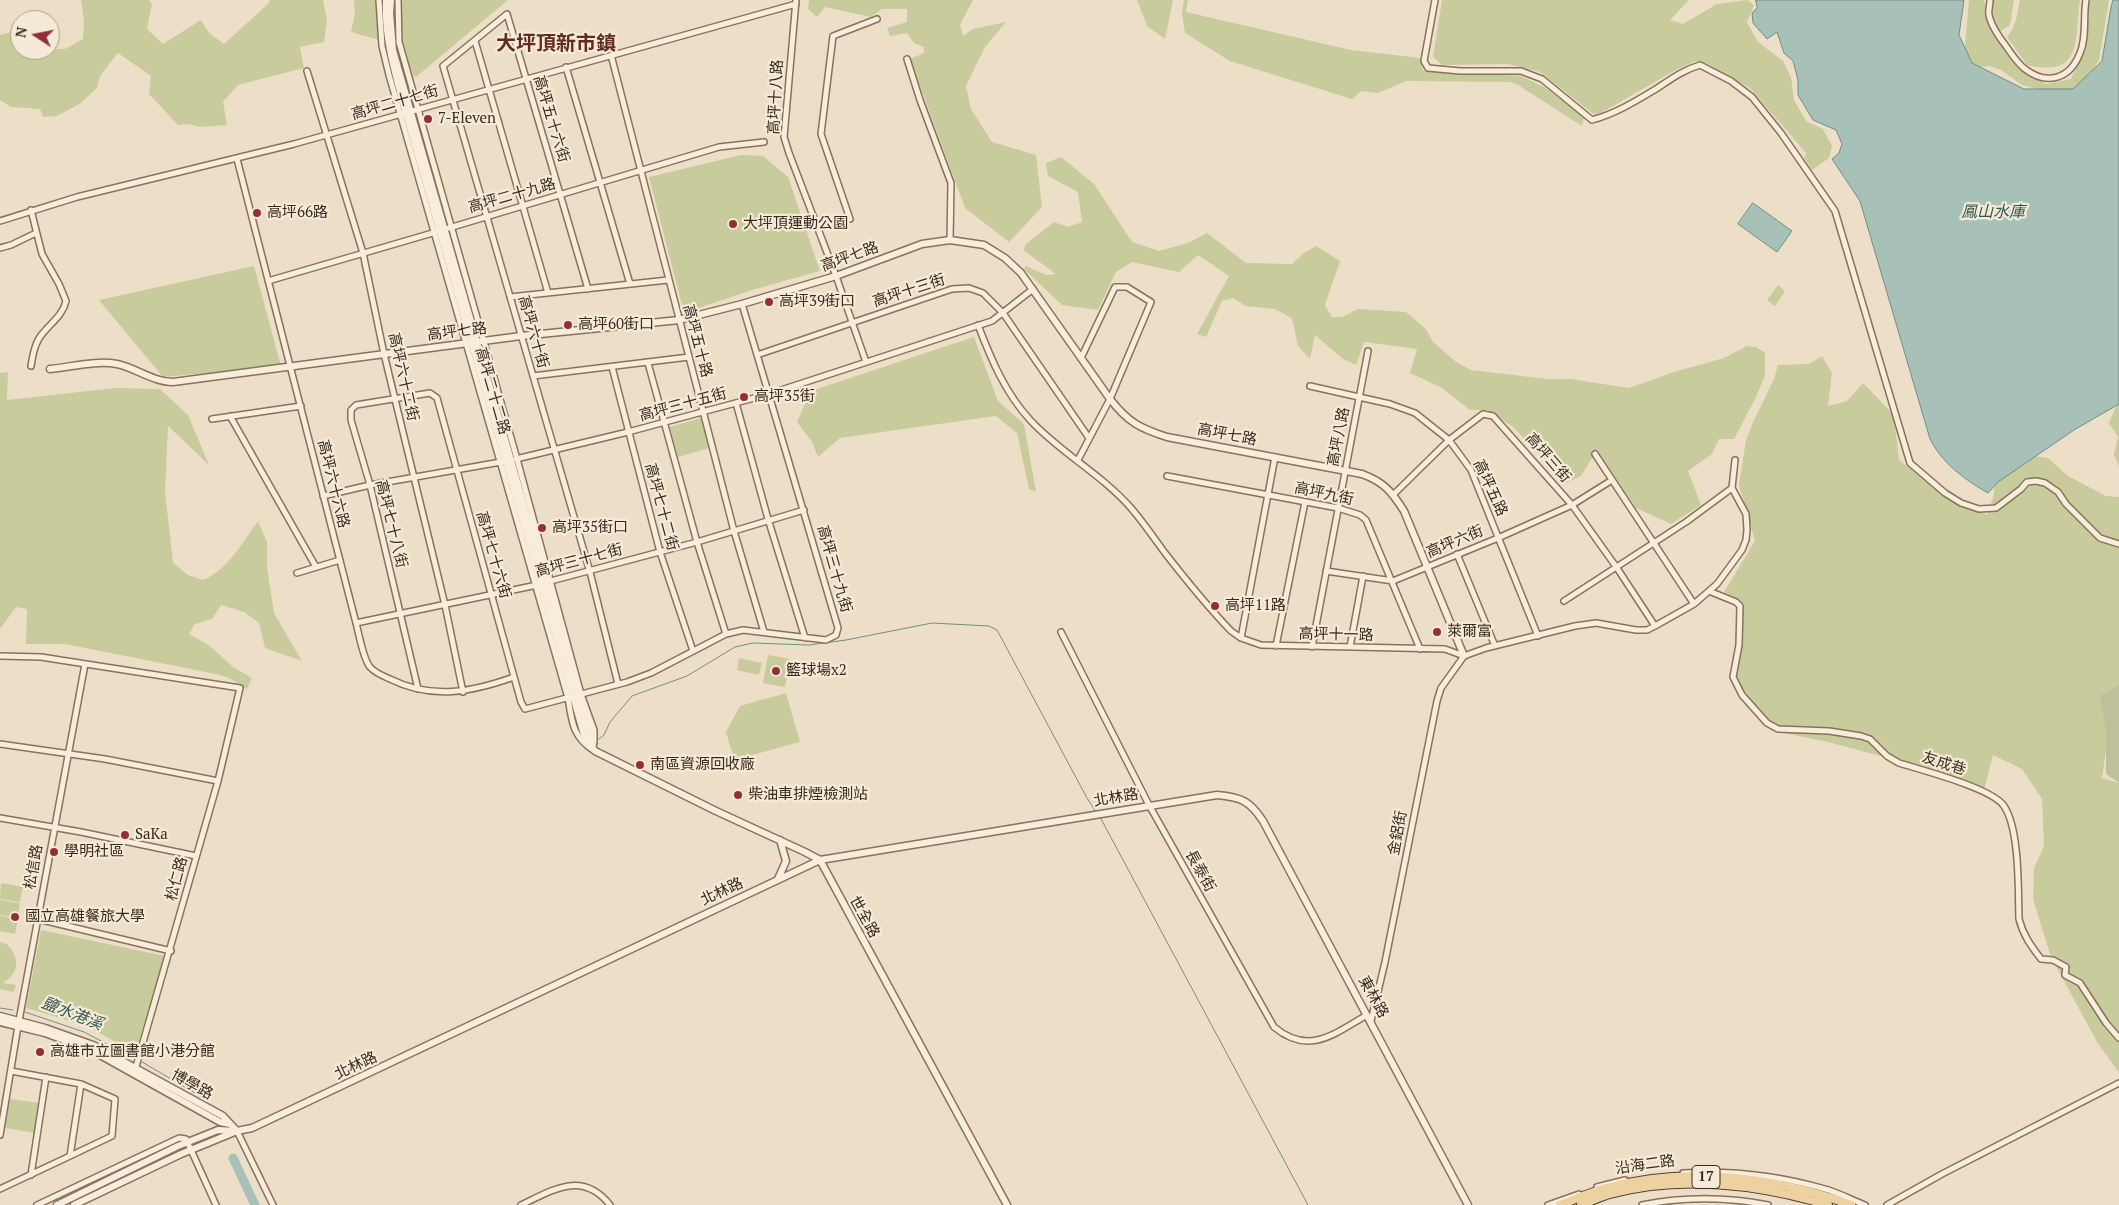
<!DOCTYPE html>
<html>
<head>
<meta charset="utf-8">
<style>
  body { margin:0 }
  #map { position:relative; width:2119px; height:1205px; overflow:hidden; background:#eddfc7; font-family:"PT Serif",serif }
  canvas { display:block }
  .north { position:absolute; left:10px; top:10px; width:50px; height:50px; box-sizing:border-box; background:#f4ead6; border:1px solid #a99d8d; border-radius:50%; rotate:281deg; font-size:14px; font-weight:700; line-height:20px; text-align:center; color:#392a20 }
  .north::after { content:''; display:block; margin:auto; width:18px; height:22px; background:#942f36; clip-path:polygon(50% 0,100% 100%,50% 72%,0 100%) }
</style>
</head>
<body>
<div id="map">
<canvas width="2119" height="1205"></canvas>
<div class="north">N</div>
</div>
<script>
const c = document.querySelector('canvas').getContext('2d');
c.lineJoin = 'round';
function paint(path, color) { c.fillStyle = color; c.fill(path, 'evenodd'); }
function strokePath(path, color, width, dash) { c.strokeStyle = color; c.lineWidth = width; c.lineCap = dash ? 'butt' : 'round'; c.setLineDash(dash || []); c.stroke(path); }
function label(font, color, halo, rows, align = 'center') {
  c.font = font + ' "PT Serif","Noto Sans TC",serif'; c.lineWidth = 4.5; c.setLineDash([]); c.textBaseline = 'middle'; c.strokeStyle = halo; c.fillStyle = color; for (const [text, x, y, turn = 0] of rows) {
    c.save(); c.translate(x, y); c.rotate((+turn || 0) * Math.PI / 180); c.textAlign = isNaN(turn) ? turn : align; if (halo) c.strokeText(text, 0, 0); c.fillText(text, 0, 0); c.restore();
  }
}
paint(new Path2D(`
  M81,0H149L152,4L147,29L163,44L201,20L209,33L224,44L268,4L270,0H323L327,20L324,42L300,47L304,68L238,85L223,102L227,125L201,127L188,124L178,125L149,94L151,76L118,53L100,76L97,88L81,103L57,116L43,117L40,109L11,107L0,100V35L19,30L20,50L65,49L83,39L84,21Z
  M354,0H376L379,40L351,32L355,13Z
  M402,0H508L416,77L412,74L402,43Z
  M809,0H973L960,25L963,36L973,29L1006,22L985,47L966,86L971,109L992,142L1036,155L1042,207L1009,242L965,208L910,59L924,53V47L914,43L907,33L890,36L887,28L907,22V9H882L871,17L825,7L817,17L808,9Z
  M1137,0H1173L1165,39L1147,26Z
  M1184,0H1188L1186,12L1351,50L1420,58L1423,70L1521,76L1544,87L1584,117L1582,126L1518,85L1510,82L1406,81L1378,93L1361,91L1352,99L1230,61L1185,33L1182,14Z
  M1442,0H1689L1670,20L1683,24L1717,4L1747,0L1754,5L1747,22L1758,42L1783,61L1791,77L1794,100L1806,121L1823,129L1832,146L1829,158L1812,170L1804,158L1806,153L1750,88L1706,63L1695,61L1672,72L1596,116L1540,72L1508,64L1442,65L1433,57Z
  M1969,0H1984L1989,23L2012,60L2030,78L2047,84L2071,79L2084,53L2089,0H2109L2099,60L2083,87L2056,94L2022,85L2001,70L1989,66L1972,69L1964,55Z
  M1993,0H2014L2010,25L1999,32L1992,15Z
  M2020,0H2080C2074,40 2084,78 2027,65L2007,37C2018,23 2016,16 2020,0Z
  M741,155L763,156L788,177L820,271L752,290L684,313L649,177Z
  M1061,157L1094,184L1132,242L1159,251L1188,243L1207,233L1246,263L1292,264L1304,253L1316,246L1340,261L1325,305L1332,317H1342L1358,309L1406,312L1426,329L1433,342L1456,362L1471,370L1547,379H1571L1629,388L1674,372L1724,358L1747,346L1756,347L1765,353V376L1755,399L1734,439H1719L1712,454L1688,471L1701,505L1671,524L1636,508L1597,450L1581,476L1566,483L1513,427L1488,410H1470L1442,388L1410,373L1417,349L1364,342L1356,365L1343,359L1315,335L1310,359L1298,346L1292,318L1275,309L1246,306L1233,298L1222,301L1206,337L1197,334L1229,276L1198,255L1179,272L1132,262L1116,272L1098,310L1062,305L1024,269L1026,266L1046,275L1056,274L1023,250L1026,244L1054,222L1068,227L1082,222L1078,192L1048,176L1046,163Z
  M254,266L281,366L163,377L99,300Z
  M1778,285L1785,291L1775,306L1767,300Z
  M974,337L998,401L1024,424L1036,492L1029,489L1017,433L996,416L840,438L818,457L812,442L797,422L811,391Z
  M1822,356L1832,373L1828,406L1847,401L1863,383L1894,415L1899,460L1931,485L1987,515L1994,495L1995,474L2004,452L2048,458L2068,476L2106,496L2119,497V691L2112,710L2102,778L2119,783V1073L2097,1042L2051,957L2033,899L2034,868L2044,846L2042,799L2022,769L1993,755L1984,790L1933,770L1828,742L1784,733L1749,704L1736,676L1739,616L1744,604L1724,592L1755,541L1739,485L1746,440L1754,420L1774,379L1778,365L1809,364Z
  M8,372L7,400L116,388L160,389L188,415L209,465L168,426L165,492L173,563L188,575L203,580C228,570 242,543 258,521L267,542V567L274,613L302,661L265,648L259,623L244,612L221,605L212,619L195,624L189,634L210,646L233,667L252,678L247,689L229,678L216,674L65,644H26L27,609L16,607L0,629V373Z
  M2119,399V466L2114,455L2118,437L2109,423Z
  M701,418L709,448L678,457L670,427Z
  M768,655L790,659L785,687L763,683Z
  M739,658L762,663L759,675L737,670Z
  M786,693L800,742L734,760L726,732L740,706Z
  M1,883L23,887L20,902L0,899Z
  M0,900L20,903L18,918L0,915Z
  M0,916L18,919L15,934L0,931Z
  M41,930L165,956L135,1053L87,1026L26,1008Z
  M0,942L7,944C20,958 20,972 3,983L16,985L14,992L0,989Z
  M10,1099L40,1103L36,1133L5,1128Z`), '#c8cb9b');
paint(new Path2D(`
  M2119,685V783L2106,774V730L2100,696Z`), '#bec09a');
const water = new Path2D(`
  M1756,0H1964L1959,35L1972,63L2024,89H2073L2102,61L2111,7L2113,0H2119V404L2074,430L1998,482L1988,493C1965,480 1942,463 1930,439L1860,201L1832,159L1839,153L1842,144L1836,130L1813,120L1798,95V80L1793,61L1784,53L1777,32L1767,39L1753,23L1752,13L1757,8Z
  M1753,203L1792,231L1777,252L1738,224Z`);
paint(water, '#a8c1b8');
strokePath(water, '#6f8f85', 1);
strokePath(new Path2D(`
  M599,739L604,735L610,722L632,696L687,676L735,647L753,643L809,645L846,640L932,623L989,626L997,630L1087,798L1096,812
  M1100,817L1308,1205
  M0,1008L13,1010
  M25,1012L84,1032L135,1059
  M142,1062L207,1100`), '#6f8f85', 1);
strokePath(new Path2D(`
  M233,1158L255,1205`), '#a8c1b8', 9);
const minor = new Path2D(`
  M379,0L382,46L389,75L568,698C572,721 572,736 593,750
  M398,0L399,42L517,459L581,694L594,730V742
  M796,0L784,137L789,153L836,276L866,362
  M1435,0L1424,61L1428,68L1460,71H1521L1542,79L1592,120C1615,114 1636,101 1656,89C1671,79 1683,70 1700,65L1731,81L1752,97L1781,133L1835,211L1910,463L1945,493L1961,503L1979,509L1996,508L2021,489L2027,482L2036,481L2045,483L2058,492L2066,504L2100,538L2119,544
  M1990,0C1990,5 1988,11 1989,15C1991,26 1999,37 2006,46C2011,53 2017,63 2025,69C2047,86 2070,79 2080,53C2087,37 2083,17 2086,0
  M475,41L548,293
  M611,55L734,531L764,632
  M907,59L920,100L951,183L950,240
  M566,67L630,284
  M307,71L363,253L384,354L445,605L463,692
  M237,159L356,623C359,634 363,659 370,667C375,673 383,676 390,679C432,700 472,692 514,677
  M850,219L821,134L833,36L877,19
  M0,221L77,197L294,144L796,4
  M449,228L719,147L764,142
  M0,248L11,245L36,233
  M268,281L436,232
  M588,289L507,14L443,66L590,572L618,684
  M510,297L668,280
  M978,325C991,359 1005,393 1031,421C1061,453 1101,474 1131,508C1143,522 1154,538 1165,553C1186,580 1208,607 1231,631L1241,638L1261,645L1445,649L1464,656L1486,648L1575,626L1596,623L1636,630H1647L1655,626L1694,604L1709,591L1717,584L1742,550L1746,540L1747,530L1746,514L1732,488
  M757,355L952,289L969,288L983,293L1003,313L1089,438
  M648,363L697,542L726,634
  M31,366C33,354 35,342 43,333C51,323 63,315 66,301L59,284L42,254L31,210
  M612,367L660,552L693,651
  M533,376L689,357
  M1310,386L1390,404L1415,413L1449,440L1471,470L1538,636
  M736,403L768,519L805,638
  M230,416L316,567
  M212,419L301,406
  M1595,454L1694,604
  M516,459L628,432L769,394L992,321L1033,289
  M1078,460L1110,399L1151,302L1127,287H1115L1081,358
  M1167,476L1338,508L1360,515L1366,520L1420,649
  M1732,488L1735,460
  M1394,494L1449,440L1483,414L1493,416L1572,505L1617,568L1655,626
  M323,496L370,485L501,462
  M1457,554L1495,646
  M1326,571L1393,581L1498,538L1572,505L1612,480
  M297,573L340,560
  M547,582L697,542L804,510
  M1709,591L1736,602L1740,606L1739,645L1733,677L1742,695L1767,723L1778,729L1829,731L1861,736L1870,739L1887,756L1899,763C1921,770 1992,788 2004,806C2020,830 2018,890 2019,919C2023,935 2031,946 2041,959L2053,960L2066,967L2065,975L2080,983L2106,1023L2119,1038
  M1564,601L1686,522L1732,488
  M356,623L537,585
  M1061,632L1149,805L1274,1027C1309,1056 1334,1034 1367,1015
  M1241,638L1275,457
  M1276,646L1305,502
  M1312,647L1368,351
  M1350,647L1363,576
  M0,656L41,657L240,688L218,781L135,1070
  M418,689L370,485L351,420V410L356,405L430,393L437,398L521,702L525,709L627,682L651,673L726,634L743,630L826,640L836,635L838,628L742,304
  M0,744L105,759L218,781
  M0,818L81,832L196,856
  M38,919L171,951
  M1371,1021L1385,962L1437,701L1441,688L1464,656
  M11,1071L81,1084L115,1099L112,1136L70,1156
  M237,1131L273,1205
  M0,1135L18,1026L85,664
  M1683,1173C1730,1170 1780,1176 1825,1189C1839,1193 1852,1200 1865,1205
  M31,1175L46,1077
  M1597,1187L1625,1180
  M0,1189L70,1156L81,1084
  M37,1205L179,1138L186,1139L216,1205
  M521,1205C553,1190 582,1170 610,1205
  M1548,1205L1579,1194
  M1642,1205C1682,1197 1727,1197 1768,1205
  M1887,1205L1942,1174L2119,1083`);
const tertiary = new Path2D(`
  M386,0C384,39 396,76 406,114L584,735L595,751L716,811L805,852L820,860L1007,1205
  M391,0L390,13L393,50L593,745
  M50,369C71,367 97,360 117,364C136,368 153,382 173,382L521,336L679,320L742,304L836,276L922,244L950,240L984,245L1005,258L1021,273L1110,399C1128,422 1139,428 1167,437L1362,474C1384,482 1392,492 1404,511L1464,656
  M778,879L786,861L780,840
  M0,1016L45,1028L93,1045L223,1116L237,1131
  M0,1022L45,1033L91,1050L220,1122L230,1124
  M57,1205L178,1146L218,1130L236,1131
  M74,1205L181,1154L237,1131L252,1128L820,860L1217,795C1241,797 1250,801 1263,821L1468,1205`);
const primary = new Path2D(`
  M1560,1205C1576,1199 1591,1192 1607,1188C1684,1166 1777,1177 1851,1205
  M1581,1205C1591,1201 1600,1197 1610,1194C1681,1175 1759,1184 1828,1205`);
strokePath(minor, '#88715d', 8);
strokePath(tertiary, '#88715d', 9);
strokePath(primary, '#564031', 10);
strokePath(minor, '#f8edda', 5);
strokePath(tertiary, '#f8edda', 6);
strokePath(primary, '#eed1a1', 8);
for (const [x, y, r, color] of [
  [428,119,5,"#942f36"],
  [257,213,5,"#942f36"],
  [733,224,5,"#942f36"],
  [769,302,5,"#942f36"],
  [568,325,5,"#942f36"],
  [744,397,5,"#942f36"],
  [542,528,5,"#942f36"],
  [1215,606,5,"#942f36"],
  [1437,632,5,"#942f36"],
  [776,671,5,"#942f36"],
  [640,765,5,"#942f36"],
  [738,795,5,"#942f36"],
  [125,835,5,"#942f36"],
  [54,852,5,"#942f36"],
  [15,917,5,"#942f36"],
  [40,1052,5,"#942f36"]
]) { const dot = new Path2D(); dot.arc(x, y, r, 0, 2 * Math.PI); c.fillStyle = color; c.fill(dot); strokePath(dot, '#f4ead6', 2); }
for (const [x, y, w] of [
  [1706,1177,28]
]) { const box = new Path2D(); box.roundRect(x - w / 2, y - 11.5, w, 23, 4); c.fillStyle = '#f4ead6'; c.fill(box); strokePath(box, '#392a20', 1); }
label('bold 14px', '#392a20', null, [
  ["17",1706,1177]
]);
label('15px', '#392a20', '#f4ead6', [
  ["高坪十八路",776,97,-87],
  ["高坪二十七街",395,103,-16],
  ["高坪五十六街",551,119,73],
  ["高坪二十九路",512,196,-16],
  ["高坪七路",850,257,-20],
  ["高坪十三街",909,291,-18],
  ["高坪七路",457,332,-7],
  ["高坪六十街",533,332,74],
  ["高坪五十路",697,341,75],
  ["高坪六十二街",403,377,77],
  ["高坪二十二路",492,391,74],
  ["高坪三十五街",683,405,-15],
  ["高坪七路",1227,435,11],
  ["高坪八路",1339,437,-79],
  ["高坪三街",1548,458,49],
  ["高坪六十六路",333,484,76],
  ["高坪五路",1490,488,65],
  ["高坪九街",1324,494,12],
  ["高坪七十二街",661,507,75],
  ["高坪七十八街",391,524,76],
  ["高坪六街",1455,542,-23],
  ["高坪七十六街",493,555,74],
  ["高坪三十七街",579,561,-15],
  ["高坪三十九街",834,569,74],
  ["高坪十一路",1336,635,1],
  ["友成巷",1944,764,18],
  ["北林路",1116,798,-10],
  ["金鋁街",1398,833,-79],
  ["松信路",34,867,-80],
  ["長泰街",1200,871,61],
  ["松仁路",177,879,-75],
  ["北林路",722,892,-25],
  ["世全路",864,917,61],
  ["東林路",1373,997,61],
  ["北林路",356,1066,-25],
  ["博學路",192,1085,29],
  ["沿海二路",1645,1165,-8]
]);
label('15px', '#392a20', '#f4ead6', [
  ["7-Eleven",438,119],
  ["高坪66路",267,213],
  ["大坪頂運動公園",743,224],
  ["高坪39街口",779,302],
  ["高坪60街口",578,325],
  ["高坪35街",754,397],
  ["高坪35街口",552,528],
  ["高坪11路",1225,606],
  ["萊爾富",1447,632],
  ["籃球場x2",786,671],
  ["南區資源回收廠",650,765],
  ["柴油車排煙檢測站",748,795],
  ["SaKa",135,835],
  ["學明社區",64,852],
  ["國立高雄餐旅大學",25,917],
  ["高雄市立圖書館小港分館",50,1052]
], 'left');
label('italic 16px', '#305853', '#f4ead6', [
  ["鳳山水庫",1993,212],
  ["鹽水港溪",72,1014,21]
]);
label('bold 20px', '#632b21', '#f4ead6', [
  ["大坪頂新市鎮",556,44]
]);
</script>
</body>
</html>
